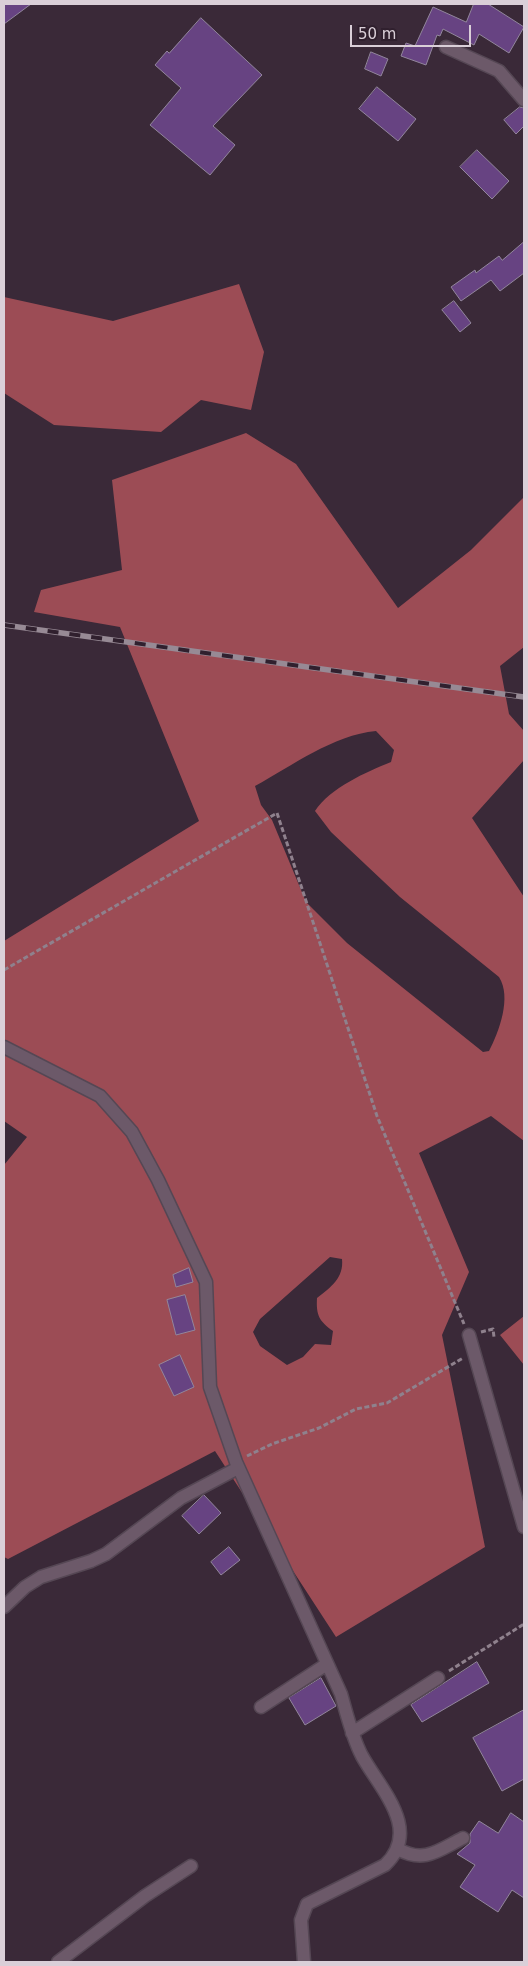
<!DOCTYPE html>
<html>
<head>
<meta charset="utf-8">
<style>
  body { margin:0 }
  #map { position:relative; width:528px; height:1966px; overflow:hidden; background:#3a2938; font-family:"DejaVu Sans",sans-serif }
  canvas { display:block }
  .frame { position:absolute; inset:0; border:5px solid #dacfd8; pointer-events:none }
  .scale { position:absolute; left:350px; top:25px; width:121px; height:22px; box-sizing:border-box; border:2px solid #dacfd8; border-top:0; padding-left:6px; font-size:15px; line-height:18px; white-space:nowrap; color:#dacfd8; -webkit-text-stroke:4px #30202e; paint-order:stroke }
</style>
</head>
<body>
<div id="map">
<canvas width="528" height="1966"></canvas>
<div class="frame"></div>
<div class="scale">50 m</div>
</div>
<script>
const c = document.querySelector('canvas').getContext('2d');
c.lineJoin = 'round';
function paint(path, color) { c.fillStyle = color; c.fill(path, 'evenodd'); }
function strokePath(path, color, width, dash) { c.strokeStyle = color; c.lineWidth = width; c.lineCap = dash ? 'butt' : 'round'; c.setLineDash(dash || []); c.stroke(path); }
paint(new Path2D(`
  M239,284L264,352L251,410L201,400L161,432L54,425L4,393V297L113,321Z
  M246,433L296,464L398,608L471,550L524,497V647L500,666L509,714L524,731V760L472,818L524,897V1141L491,1116L419,1153L469,1272L442,1335L485,1547L336,1637L215,1451L8,1559L4,1557V1165L27,1137L4,1121V941L199,821L120,627L34,612L41,590L122,570L112,480ZM376,731L394,750L391,762C366,772 330,788 315,811L331,832L400,897L499,977C512,997 499,1032 489,1051L483,1052L347,943L306,902L272,820L261,805L255,786C292,766 333,735 376,731ZM330,1257L342,1259C344,1278 331,1287 317,1298C316,1315 319,1321 333,1331L331,1345L315,1344L303,1357L287,1365L260,1346L253,1332L260,1319Z
  M524,1316V1365L500,1335Z`), '#9c4c55');
const building = new Path2D(`
  M4,4H31L4,24Z
  M474,4H488L524,27L509,53L479,34L474,45L443,29L440,36L437,35L426,65L401,56L406,43L415,46L433,7L466,22Z
  M201,18L262,75L213,126L235,145L210,175L150,125L181,88L155,65L167,51L169,53Z
  M371,52L388,59L381,76L365,69Z
  M377,87L416,119L398,141L359,109Z
  M520,107L524,108V126L516,134L504,120Z
  M477,150L509,181L492,199L460,167Z
  M524,242V273L500,291L491,280L461,301L451,287L475,270L476,273L499,256L502,260Z
  M454,301L471,323L460,332L442,310Z
  M189,1268L193,1282L176,1287L173,1275Z
  M185,1295L195,1330L176,1335L167,1300Z
  M180,1355L194,1387L174,1396L159,1365Z
  M204,1495L221,1513L199,1534L182,1516Z
  M229,1547L240,1560L221,1575L211,1562Z
  M477,1662L489,1683L422,1722L411,1705Z
  M321,1678L336,1706L305,1725L289,1698Z
  M524,1710V1779L502,1791L473,1738Z
  M511,1813L524,1822V1898L512,1890L498,1912L460,1887L475,1865L457,1854L470,1843V1834L479,1821L498,1833Z`);
paint(building, '#674382');
strokePath(building, '#92869c', 1);
const minor = new Path2D(`
  M446,47L499,71L524,100
  M4,1047L100,1096L132,1132L158,1180L206,1282L210,1387L236,1462L341,1694C347,1715 352,1737 362,1756C381,1790 422,1830 385,1865L307,1904L301,1920L304,1962
  M469,1335L524,1527
  M4,1607L25,1587L41,1577L91,1561L106,1554L181,1498L238,1468
  M261,1707L327,1664
  M352,1733L438,1678
  M398,1849C424,1864 439,1850 463,1838
  M58,1962L145,1896L191,1866`);
strokePath(minor, '#554754', 15);
strokePath(new Path2D(`
  M4,970L277,813L377,1116L464,1324
  M481,1332L493,1329L494,1337
  M247,1456L272,1444L319,1428L356,1409L387,1403L463,1358
  M449,1671L524,1624`), '#8f818d', 3, [5, 2.5]);
strokePath(minor, '#6c5969', 12);
const rail = new Path2D(`
  M4,625L524,697`);
strokePath(rail, '#978a95', 5.5);
strokePath(rail, '#30202e', 4, [11]);
</script>
</body>
</html>
